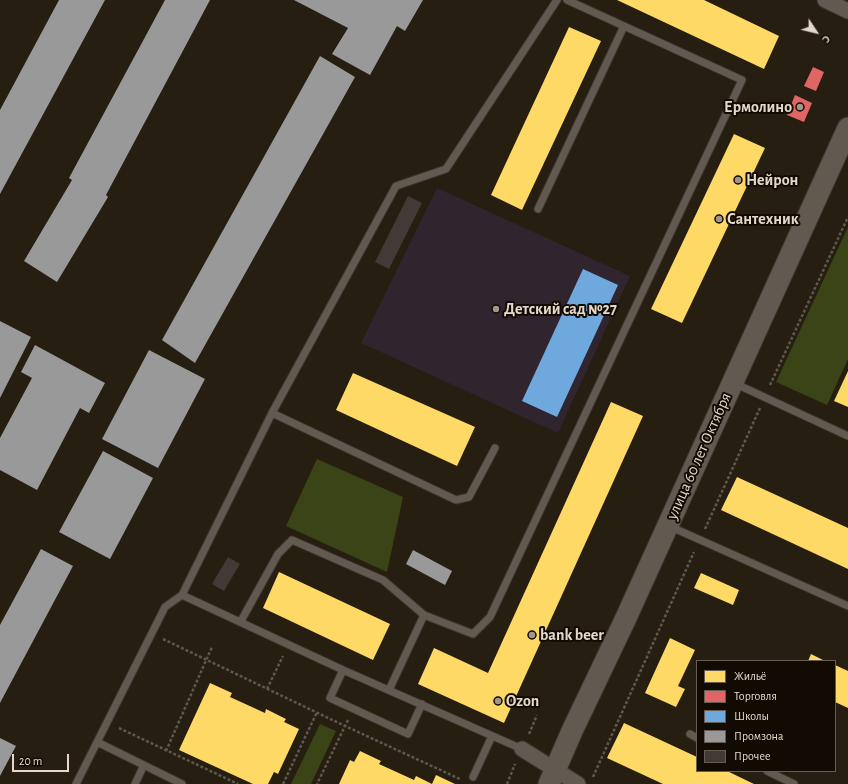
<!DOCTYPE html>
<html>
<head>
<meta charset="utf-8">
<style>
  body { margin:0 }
  #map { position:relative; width:848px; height:784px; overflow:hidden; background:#261e10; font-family:"Alegreya Sans",sans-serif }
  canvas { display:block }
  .legend { position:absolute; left:696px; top:660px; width:140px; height:112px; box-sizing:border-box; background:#120b03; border:1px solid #665d53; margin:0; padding:5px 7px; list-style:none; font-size:12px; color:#e3d8ca }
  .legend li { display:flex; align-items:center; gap:8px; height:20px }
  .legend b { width:20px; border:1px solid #665d53 }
  .north { position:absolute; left:796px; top:12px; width:40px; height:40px; -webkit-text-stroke:3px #120b03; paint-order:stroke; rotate:125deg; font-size:11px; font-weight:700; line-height:16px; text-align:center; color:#e3d8ca }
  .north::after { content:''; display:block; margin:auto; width:14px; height:18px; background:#e3d8ca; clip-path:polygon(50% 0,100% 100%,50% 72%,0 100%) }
  .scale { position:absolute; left:12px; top:754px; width:57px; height:18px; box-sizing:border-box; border:2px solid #e3d8ca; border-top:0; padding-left:5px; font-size:12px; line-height:14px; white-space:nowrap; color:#e3d8ca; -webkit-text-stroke:3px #120b03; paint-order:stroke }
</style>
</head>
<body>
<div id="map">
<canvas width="848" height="784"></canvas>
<ul class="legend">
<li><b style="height:11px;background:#ffd966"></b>Жильё</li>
<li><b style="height:11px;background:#e06666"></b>Торговля</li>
<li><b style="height:11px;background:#6fa8dc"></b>Школы</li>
<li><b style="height:11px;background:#999"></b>Промзона</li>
<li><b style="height:11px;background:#423a37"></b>Прочее</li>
</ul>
<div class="north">С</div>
<div class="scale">20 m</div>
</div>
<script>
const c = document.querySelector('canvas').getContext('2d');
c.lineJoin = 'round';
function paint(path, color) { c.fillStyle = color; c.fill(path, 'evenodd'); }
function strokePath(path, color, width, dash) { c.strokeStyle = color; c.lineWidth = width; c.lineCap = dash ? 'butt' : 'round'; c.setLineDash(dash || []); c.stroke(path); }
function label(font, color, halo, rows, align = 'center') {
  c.font = font + ' "Alegreya Sans",sans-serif'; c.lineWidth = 4; c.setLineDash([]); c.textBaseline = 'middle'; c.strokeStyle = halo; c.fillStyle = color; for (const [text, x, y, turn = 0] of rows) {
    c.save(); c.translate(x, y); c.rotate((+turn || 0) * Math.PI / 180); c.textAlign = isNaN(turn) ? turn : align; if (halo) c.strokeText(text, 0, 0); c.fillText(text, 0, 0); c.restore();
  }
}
paint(new Path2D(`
  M437,188L630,276L558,433L361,343Z`), '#30242e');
paint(new Path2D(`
  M848,227V359L827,405L776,382Z
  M317,459L403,497L387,572L286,526Z
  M320,724L336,731L311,784H291Z`), '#3b4416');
paint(new Path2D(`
  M617,0H704L779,36L764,69Z
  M569,27L601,41L522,210L491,195Z
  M734,134L765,148L682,323L651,309Z
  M848,371V407L834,401Z
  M353,373L475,427L457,466L336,410Z
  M611,402L643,416L504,723L418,684L434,648L488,673Z
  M737,477L848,528V569L721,510Z
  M279,572L390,624L373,660L263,608Z
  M701,573L739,590L733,605L694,588Z
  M670,638L695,650L678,686L685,689L676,707L645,693Z
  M811,654L825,661H808Z
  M835,665L848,671V708L835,702Z
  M210,683L232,693L230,697L265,713L266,709L286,719L284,722L299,729L278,774L274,772L268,784H253L179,750Z
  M624,723L697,757V771H727L754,784H663L607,758Z
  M360,751L381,761L379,764L414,780L416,776L432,784L436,775L455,784H339L350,760L354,762Z`), '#ffd966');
paint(new Path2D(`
  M813,67L824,72L816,91L804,86Z
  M795,95L812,103L804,122L787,115Z`), '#e06666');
paint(new Path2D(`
  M583,269L618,285L557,417L522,401Z`), '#6fa8dc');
paint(new Path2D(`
  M59,0H105L0,194V110Z
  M165,0H210L106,195L108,197L57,282L24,261L72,180L69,178Z
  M294,0H423L405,31L397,26L370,75L332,54L348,28Z
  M320,56L355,77L195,363L162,340Z
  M0,321L31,337L0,398Z
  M35,345L105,383L89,413L80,408L37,490L0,470V438L32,378L21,372Z
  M149,350L205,379L158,468L102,439Z
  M103,451L153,478L110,559L59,532Z
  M41,549L73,566L0,703V625Z
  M413,550L452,571L445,585L406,564Z
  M0,738L16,746L0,776Z`), '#999');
paint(new Path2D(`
  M408,196L422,203L389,269L375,262Z
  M228,557L240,564L224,591L212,584Z`), '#423a37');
const service = new Path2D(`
  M538,209L624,26
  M734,383L848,436
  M272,413L396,186L446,169L557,0
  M669,526L848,606
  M182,595L343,670L522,749
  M241,621L278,554L292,540L383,580L424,615L473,634L490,617L742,80L567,0
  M343,670L330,698L408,734L422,704
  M389,690L424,615
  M690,734L697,738
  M97,742L182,784
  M767,771L794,784
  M473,777L492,736
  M76,784L165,607L182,595L272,413L456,500L469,497L495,448
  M135,784L144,765`);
const minor = new Path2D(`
  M825,0L848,11
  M522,749L578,784`);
const secondary = new Path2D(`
  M549,784L572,731L625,620L848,128`);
strokePath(service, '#3e372d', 9);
strokePath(minor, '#3e372d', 17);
strokePath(secondary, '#3e372d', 23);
strokePath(new Path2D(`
  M770,385L848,217
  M705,529L760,408
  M163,639L345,726L317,784
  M267,689L283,656
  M348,720L345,726L460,779
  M119,728L238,784
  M529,734L537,715
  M166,751L212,647
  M593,777L694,552
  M283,784L317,712
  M507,784L515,764`), '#5d574d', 2.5, [3, 2]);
strokePath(service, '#625a51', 7);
strokePath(minor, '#625a51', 15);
strokePath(secondary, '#625a51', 21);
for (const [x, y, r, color] of [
  [800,107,4,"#a19789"],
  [738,180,4,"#a19789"],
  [719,219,4,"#a19789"],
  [496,309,4,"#a19789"],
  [532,635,4,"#a19789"],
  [498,701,4,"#a19789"]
]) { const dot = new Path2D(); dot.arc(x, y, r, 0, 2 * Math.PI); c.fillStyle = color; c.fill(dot); strokePath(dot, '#120b03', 1.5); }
label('bold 16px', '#e3d8ca', '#120b03', [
  ["Ермолино",792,107,"right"],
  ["Нейрон",746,180],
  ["Сантехник",727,219],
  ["Детский сад №27",504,309],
  ["bank beer",540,635],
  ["Ozon",506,701]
], 'left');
label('16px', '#e3d8ca', '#120b03', [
  ["улица 60 лет Октября",699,456,-66]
]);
</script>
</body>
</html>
